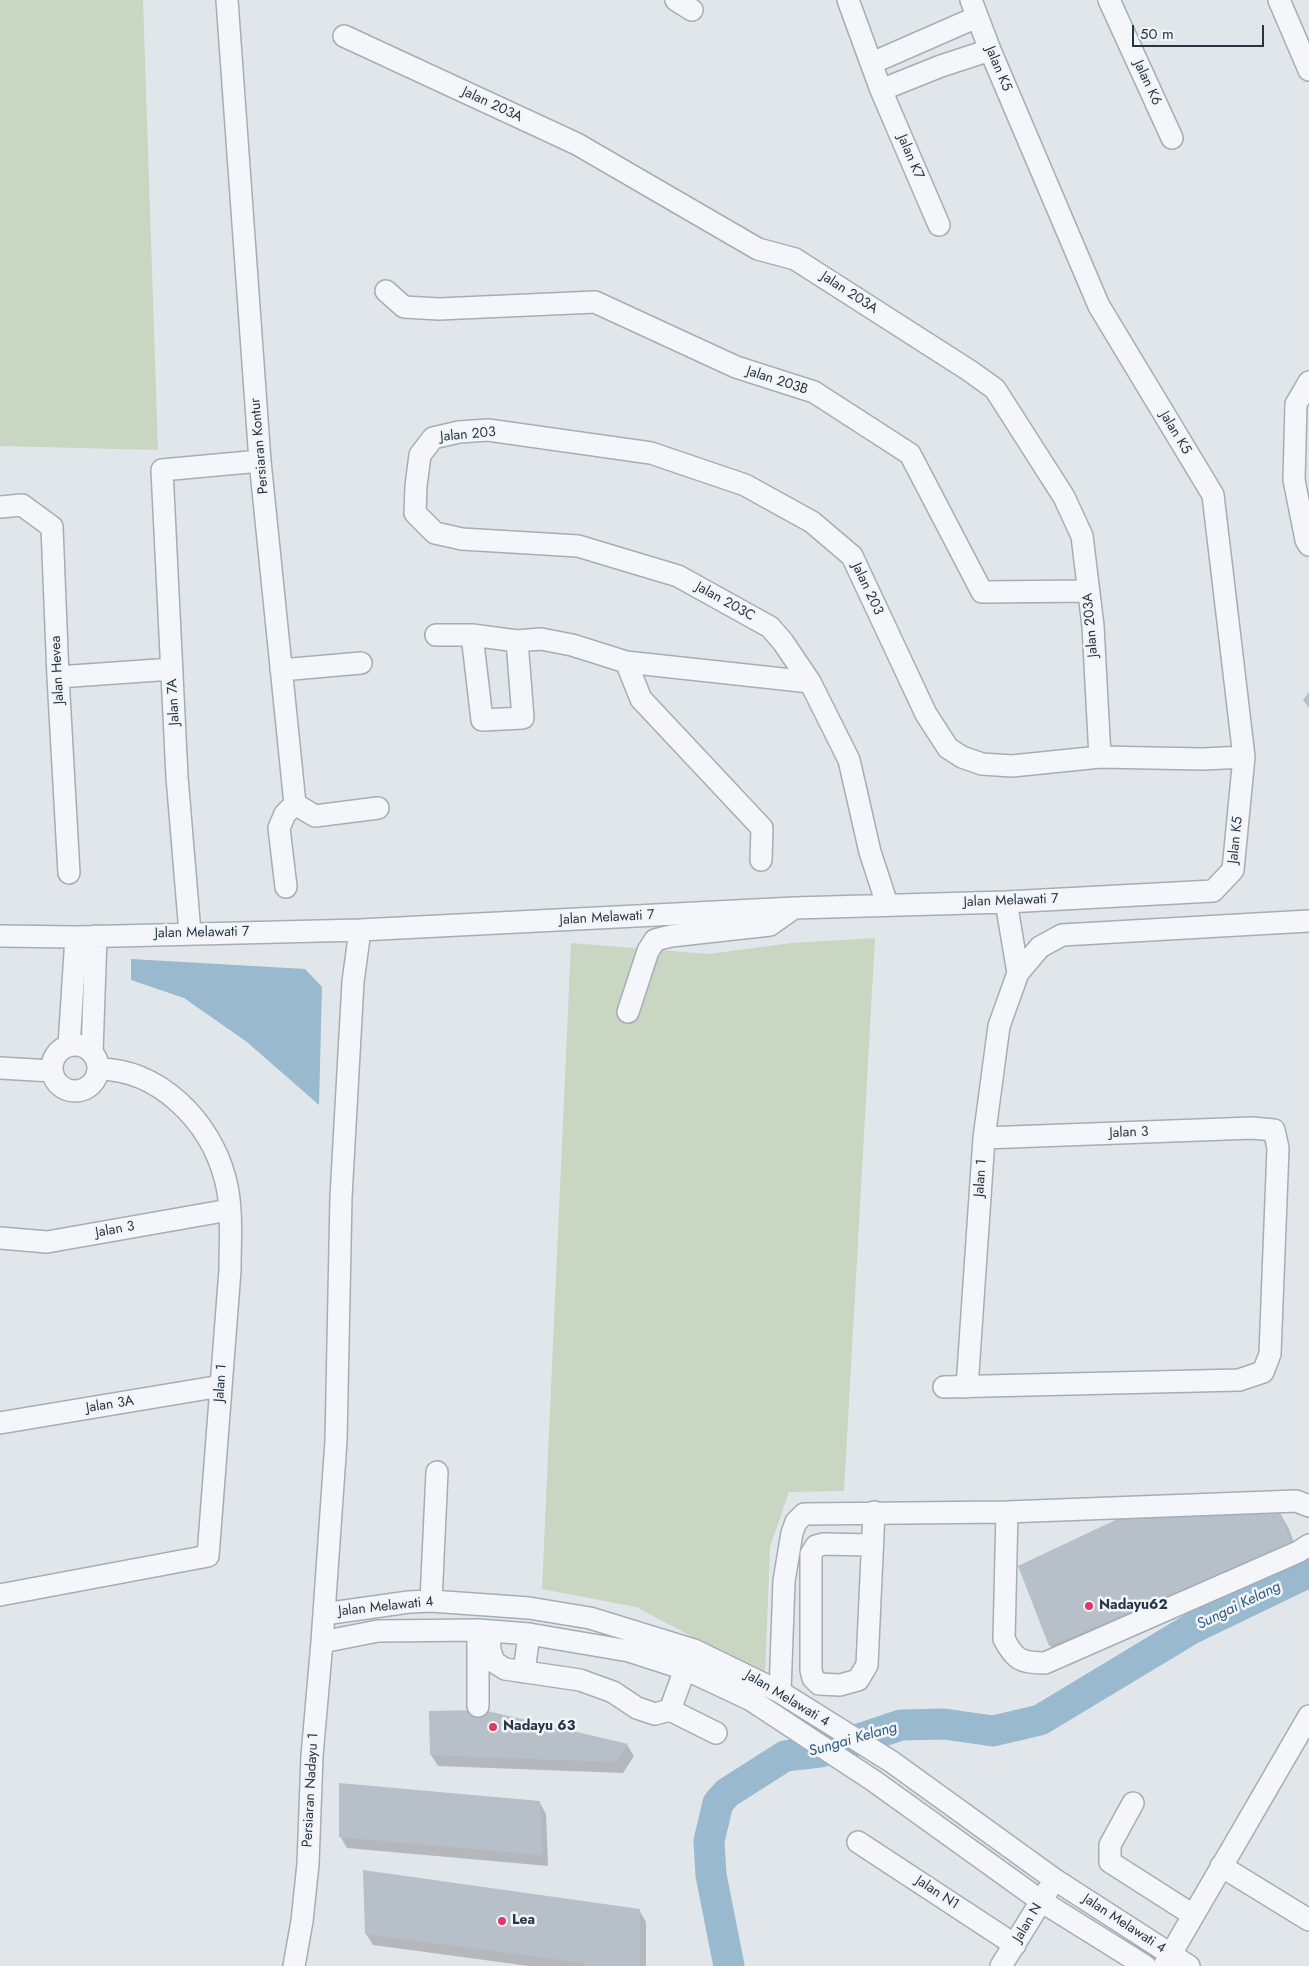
<!DOCTYPE html>
<html>
<head>
<meta charset="utf-8">
<style>
  body { margin:0 }
  #map { position:relative; width:1309px; height:1966px; overflow:hidden; background:#e1e6eb; font-family:Jost,sans-serif }
  canvas { display:block }
  .scale { position:absolute; left:1132px; top:25px; width:132px; height:22px; box-sizing:border-box; border:2px solid #273545; border-top:0; padding-left:6px; font-size:15px; line-height:18px; white-space:nowrap; color:#273545; -webkit-text-stroke:4px #f1f5f8; paint-order:stroke }
</style>
</head>
<body>
<div id="map">
<canvas width="1309" height="1966"></canvas>
<div class="scale">50 m</div>
</div>
<script>
const c = document.querySelector('canvas').getContext('2d');
c.lineJoin = 'round';
function paint(path, color) { c.fillStyle = color; c.fill(path, 'evenodd'); }
function strokePath(path, color, width, dash) { c.strokeStyle = color; c.lineWidth = width; c.lineCap = dash ? 'butt' : 'round'; c.setLineDash(dash || []); c.stroke(path); }
function label(font, color, halo, rows, align = 'center') {
  c.font = font + ' Jost,sans-serif'; c.lineWidth = 5; c.setLineDash([]); c.textBaseline = 'middle'; c.strokeStyle = halo; c.fillStyle = color; for (const [text, x, y, turn = 0] of rows) {
    c.save(); c.translate(x, y); c.rotate((+turn || 0) * Math.PI / 180); c.textAlign = isNaN(turn) ? turn : align; if (halo) c.strokeText(text, 0, 0); c.fillText(text, 0, 0); c.restore();
  }
}
paint(new Path2D(`
  M0,0H143L158,450L0,446Z
  M875,938L844,1491L789,1492L770,1547L765,1675L636,1607L542,1589L571,943L709,954L791,943Z`), '#c9d6c1');
paint(new Path2D(`
  M131,959L305,969L322,987L319,1105L247,1042L184,998L131,980Z`), '#98b9ce');
paint(new Path2D(`
  M1279,1511L1289,1529L1301,1562L1060,1663L1050,1645Z
  M627,1745L634,1756L623,1773L438,1766L431,1755Z
  M540,1803L546,1814L548,1866L347,1848L340,1836Z
  M639,1910L646,1922V1966H529L373,1945L366,1934Z`), '#0003');
strokePath(new Path2D(`
  M729,1966L711,1875L709,1841L718,1803L727,1793L785,1756L820,1752L901,1725L944,1724L993,1731L1040,1720L1191,1629L1309,1572`), '#98b9ce', 31);
paint(new Path2D(`
  M1309,692V708L1303,700Z
  M1279,1510L1292,1545L1049,1646L1018,1566L1128,1514Z
  M483,1710L628,1744L616,1762L430,1755L429,1711Z
  M339,1783L540,1801L542,1855L339,1837Z
  M363,1870L640,1909V1966H585V1963L365,1934Z`), '#b7c0c9');
const minor = new Path2D(`
  M227,0L260,461L295,804
  M676,0L692,10
  M848,0L881,90L939,225
  M1109,0L1172,138
  M1279,0L1309,70
  M344,36L577,144L758,249L795,259L970,371L995,389L1064,497L1082,536L1093,626L1100,757
  M872,63L977,17
  M881,90L941,66L990,50
  M386,291L404,307L439,309L595,302L736,367L814,392L910,454L982,592L1089,591
  M1309,382L1296,404L1294,480L1306,540L1309,545
  M0,507L22,505L52,527L58,677L69,873
  M436,635H472L517,641L541,639L572,645L626,662L810,682
  M472,635L482,720L523,718L517,641
  M626,662L641,699L762,828L761,860
  M281,670L361,663
  M58,677L172,669
  M295,804L315,816L378,808
  M286,887L279,828L285,814L295,804
  M1006,902L1018,973
  M887,904L870,852L849,760L810,682L783,642L770,627L678,576L578,546L462,539L435,533L415,513L416,486L420,455L433,438L459,432L488,430L651,453L745,485L812,522L852,556L926,714L948,748L962,757L982,764L1012,766L1100,757L1203,759L1244,757
  M190,933L177,777L162,470L260,461
  M0,936L76,937L360,930L794,908L1006,902L1213,891L1233,870L1244,757L1213,495L1099,306L990,50L971,0
  M628,1012L648,951L655,940L671,936L770,925L794,908
  M52 1068a23 23 0 1 1 46 0a23 23 0 1 1-46 0Z
  M69,1046L76,937
  M92,1053L96,936
  M0,1068L52,1071
  M0,1238L47,1242L229,1210
  M944,1387L1239,1380L1263,1372L1270,1354L1278,1148L1274,1130L1252,1128L984,1138
  M967,1387L984,1138L999,1026L1018,973L1040,947L1062,935L1309,921
  M0,1423L221,1386
  M1007,1512L1004,1639C1015,1660 1021,1663 1045,1663L1298,1552L1309,1545
  M871,1545L824,1544L816,1546L811,1554V1670L813,1678L819,1684L840,1685L858,1680L867,1665L874,1512
  M0,1595L208,1556L230,1270C230,1240 233,1207 225,1178C210,1121 159,1069 98,1069
  M431,1601L437,1472
  M324,1614L409,1602L431,1601L529,1608L590,1618L694,1650L780,1692L892,1762L1054,1879L1189,1966
  M478,1631V1706
  M489,1631L490,1650L494,1662L505,1669L580,1680L613,1692L637,1708L655,1714L670,1710L716,1733
  M322,1642L378,1631L478,1630L529,1634L629,1651L685,1669L751,1700L874,1781L1041,1901L1145,1966
  M524,1672L529,1634
  M780,1692L784,1581L792,1533L796,1522L804,1514L1007,1512L1296,1501L1309,1506
  M670,1710L685,1669
  M1133,1803L1110,1845V1862L1193,1915
  M858,1842L1015,1945
  M1221,1866L1309,1920
  M294,1966L302,1921L308,1864L312,1756L322,1642L336,1441L341,1197L353,982L360,930
  M1001,1966L1048,1890
  M1164,1966L1309,1716`);
strokePath(minor, '#a5adb6', 24);
strokePath(minor, '#f4f6f9', 21);
for (const [x, y, r, color] of [
  [1089,1606,5,"#dc3a64"],
  [493,1727,5,"#dc3a64"],
  [502,1921,5,"#dc3a64"]
]) { const dot = new Path2D(); dot.arc(x, y, r, 0, 2 * Math.PI); c.fillStyle = color; c.fill(dot); strokePath(dot, '#f1f5f8', 2); }
label('14px', '#273545', '#f1f5f8', [
  ["Jalan K5",998,69,67],
  ["Jalan K6",1147,83,65],
  ["Jalan 203A",492,105,25],
  ["Jalan K7",910,157,67],
  ["Jalan 203A",849,293,33],
  ["Jalan 203B",777,381,18],
  ["Jalan K5",1175,433,59],
  ["Jalan 203",468,435,-5],
  ["Persiaran Kontur",260,446,-95],
  ["Jalan 203",867,589,65],
  ["Jalan 203C",725,602,29],
  ["Jalan 203A",1091,625,-95],
  ["Jalan Hevea",58,670,-93],
  ["Jalan 7A",174,702,-93],
  ["Jalan K5",1236,840,-84],
  ["Jalan Melawati 7",1011,901,-2],
  ["Jalan Melawati 7",607,918,-3],
  ["Jalan Melawati 7",202,933,-1],
  ["Jalan 3",1129,1133,-2],
  ["Jalan 1",981,1178,-86],
  ["Jalan 3",115,1230,-10],
  ["Jalan 1",221,1383,-86],
  ["Jalan 3A",110,1405,-9],
  ["Jalan Melawati 4",386,1607,-6],
  ["Jalan Melawati 4",787,1699,31],
  ["Persiaran Nadayu 1",311,1790,-87],
  ["Jalan N1",937,1893,33],
  ["Jalan N",1028,1923,-59],
  ["Jalan Melawati 4",1124,1924,33]
]);
label('bold 14px', '#273545', '#f1f5f8', [
  ["Nadayu62",1099,1606],
  ["Nadayu 63",503,1727],
  ["Lea",512,1921]
], 'left');
label('italic 15px', '#2d597d', '#f1f5f8', [
  ["Sungai Kelang",1239,1606,-26],
  ["Sungai Kelang",853,1740,-16]
]);
</script>
</body>
</html>
